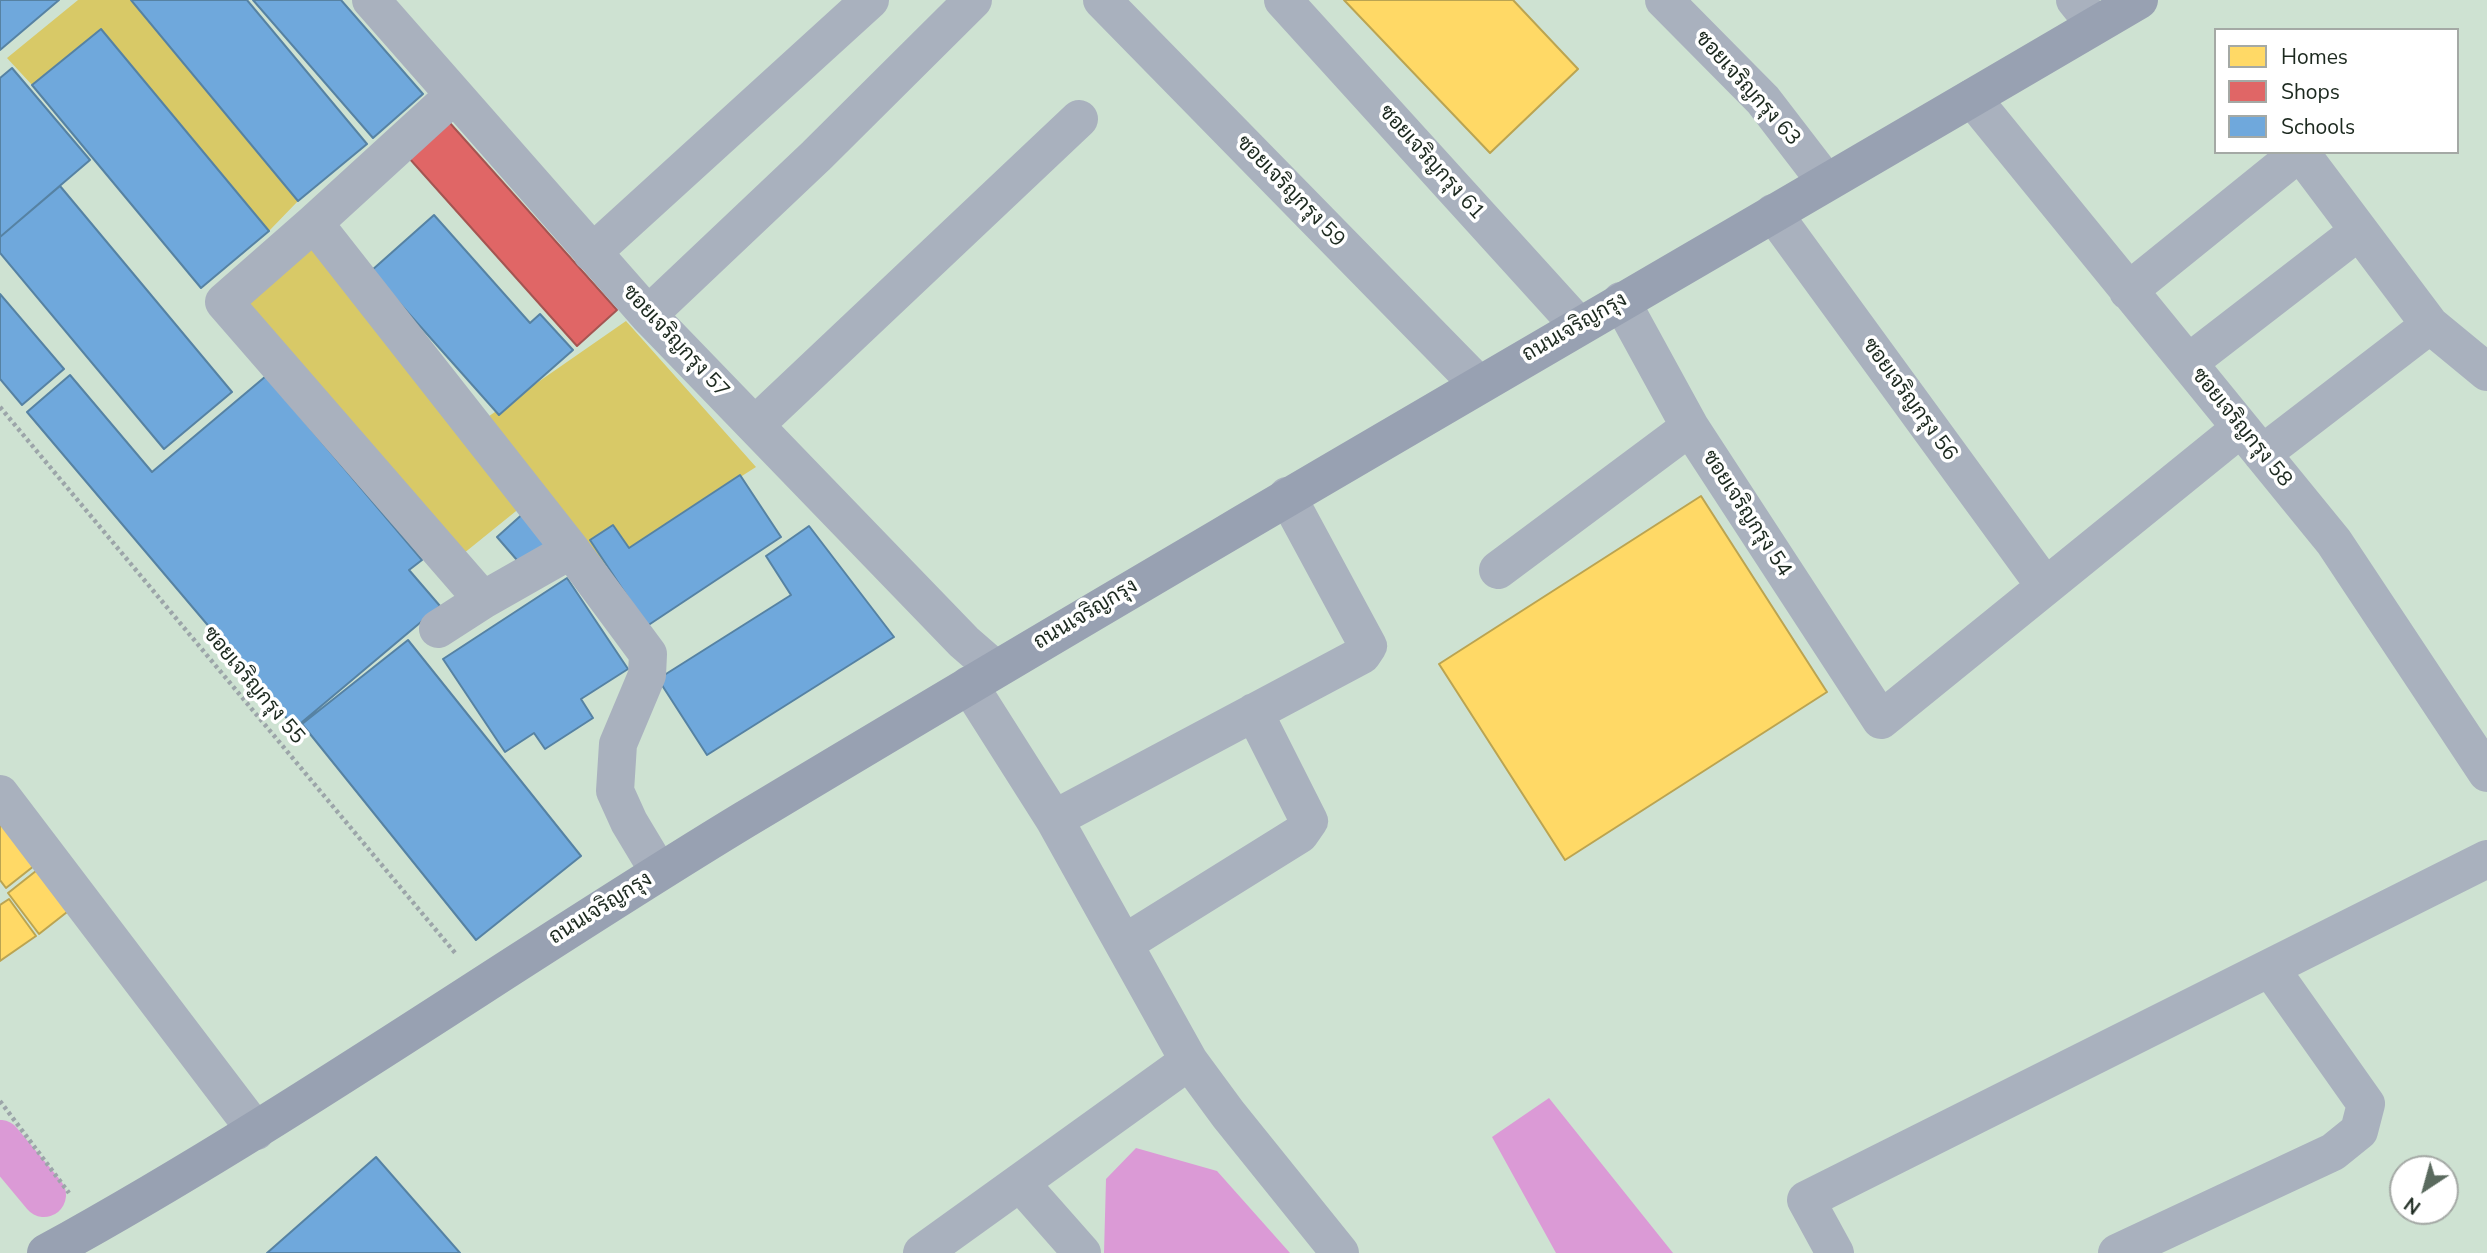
<!DOCTYPE html>
<html>
<head>
<meta charset="utf-8">
<style>
  body { margin:0 }
  #map { position:relative; width:2487px; height:1253px; overflow:hidden; background:#cee2d2; font-family:"Nunito Sans",sans-serif }
  canvas { display:block }
  .legend { position:absolute; left:2214px; top:28px; width:245px; height:126px; box-sizing:border-box; background:#fff; border:2px solid #a4a9a5; margin:0; padding:9px 12px; list-style:none; font-size:21px; color:#1c291f }
  .legend li { display:flex; align-items:center; gap:14px; height:35px }
  .legend b { width:35px; border:2px solid #a4a9a5 }
  .north { position:absolute; left:2389px; top:1155px; width:70px; height:70px; box-sizing:border-box; background:#fff; border:2px solid #a4a9a5; border-radius:50%; rotate:216deg; font-size:19px; font-weight:700; line-height:28px; text-align:center; color:#1c291f }
  .north::after { content:''; display:block; margin:auto; width:24px; height:32px; background:#5a6a5e; clip-path:polygon(50% 0,100% 100%,50% 72%,0 100%) }
</style>
</head>
<body>
<div id="map">
<canvas width="2487" height="1253"></canvas>
<ul class="legend">
<li><b style="height:19px;background:#ffd966"></b>Homes</li>
<li><b style="height:19px;background:#e06666"></b>Shops</li>
<li><b style="height:19px;background:#6fa8dc"></b>Schools</li>
</ul>
<div class="north">N</div>
</div>
<script>
const c = document.querySelector('canvas').getContext('2d');
c.lineJoin = 'round';
function paint(path, color) { c.fillStyle = color; c.fill(path, 'evenodd'); }
function strokePath(path, color, width, dash) { c.strokeStyle = color; c.lineWidth = width; c.lineCap = dash ? 'butt' : 'round'; c.setLineDash(dash || []); c.stroke(path); }
function label(font, color, halo, rows, align = 'center') {
  c.font = font + ' "Nunito Sans",Sarabun,sans-serif'; c.lineWidth = 7; c.setLineDash([]); c.textBaseline = 'middle'; c.strokeStyle = halo; c.fillStyle = color; for (const [text, x, y, turn = 0] of rows) {
    c.save(); c.translate(x, y); c.rotate((+turn || 0) * Math.PI / 180); c.textAlign = isNaN(turn) ? turn : align; if (halo) c.strokeText(text, 0, 0); c.fillText(text, 0, 0); c.restore();
  }
}
paint(new Path2D(`
  M78,0H137L298,201L269,231L101,29L32,85L7,58Z
  M312,243L526,503L458,558L236,305Z
  M626,321L756,467L629,548L601,570L482,421Z`), '#d8c967');
paint(new Path2D(`
  M1549,1098L1673,1253H1556L1492,1137Z
  M1136,1148L1217,1171L1290,1253H1104L1106,1179Z`), '#db9ad6');
const homes = new Path2D(`
  M1344,0H1513L1578,69L1490,153Z
  M1701,496L1827,692L1565,860L1439,664Z
  M0,802L44,858L6,888L0,880Z
  M41,867L76,905L39,934L8,893Z
  M9,899L36,936L0,961V905Z`);
paint(homes, '#ffd966');
strokePath(homes, '#bba451', 2);
const shops = new Path2D(`
  M449,122L617,310L577,346L409,158Z`);
paint(shops, '#e06666');
strokePath(shops, '#a55451', 2);
const schools = new Path2D(`
  M0,0H59L0,50Z
  M131,0H247L367,144L298,201Z
  M253,0H341L423,94L373,138Z
  M101,29L269,231L201,288L32,85Z
  M12,68L90,160L0,237V78Z
  M60,186L232,392L164,449L0,253V237Z
  M434,215L530,323L540,314L573,350L499,415L371,271Z
  M0,294L64,369L22,405L0,379Z
  M70,375L152,472L266,376L422,560L409,570L440,606L295,728L27,412Z
  M740,475L781,537L647,626L590,540L613,525L629,548Z
  M526,511L553,541L523,567L497,537Z
  M809,526L894,637L707,755L658,679L791,595L766,556Z
  M567,578L628,669L581,699L593,718L545,749L534,733L505,752L443,659Z
  M408,640L581,856L476,940L302,724Z
  M376,1157L460,1253H267Z`);
paint(schools, '#6fa8dc');
strokePath(schools, '#5682a3', 2);
strokePath(new Path2D(`
  M0,1142L44,1195`), '#db9ad6', 44);
strokePath(new Path2D(`
  M0,407L456,954
  M0,1101L69,1193`), '#9ca5a9', 4.5, [3.5, 3.5]);
strokePath(new Path2D(`
  M371,0L648,315L964,642L995,669
  M1102,0L1478,384
  M1283,0L1579,326
  M1664,0L1763,100L1826,182
  M2075,0L2095,25
  M453,96L314,223L571,550L648,654L647,675L618,744L615,791L629,822L659,872
  M1972,98L2334,542L2487,773
  M1773,213L2045,586
  M314,223L224,302L483,600
  M592,253L870,0
  M2128,291L2300,152L2430,325L2262,454
  M1621,301L1690,427L1881,720L2241,428
  M648,315L816,156L973,0
  M2430,325L2487,372
  M2188,363L2359,231
  M755,425L1079,119
  M1498,570L1690,427
  M438,629L483,600L571,550
  M969,685L1054,819L1189,1061L1228,1114L1340,1253
  M0,794L256,1131
  M1054,819L1362,655L1368,646L1287,496
  M1125,943L1300,834L1309,821L1254,712
  M1021,1184L1082,1253
  M922,1253L1189,1061
  M1835,1253L1806,1200L2487,859
  M2117,1253L2333,1152L2359,1131L2366,1104L2270,968`), '#a9b1be', 38);
strokePath(new Path2D(`
  M46,1253C286,1121 510,962 744,820C1206,542 1674,273 2139,0`), '#98a1b2', 38);
label('21px', '#1c291f', '#fff', [
  ["ซอยเจริญกรุง 63",1747,89,48],
  ["ซอยเจริญกรุง 61",1431,163,48],
  ["ซอยเจริญกรุง 59",1290,192,46],
  ["ถนนเจริญกรุง",1575,328,-30],
  ["ซอยเจริญกรุง 57",675,342,47],
  ["ซอยเจริญกรุง 56",1909,400,54],
  ["ซอยเจริญกรุง 58",2241,428,51],
  ["ซอยเจริญกรุง 54",1746,514,57],
  ["ถนนเจริญกรุง",1086,615,-31],
  ["ซอยเจริญกรุง 55",253,686,50],
  ["ถนนเจริญกรุง",601,909,-32]
]);
</script>
</body>
</html>
